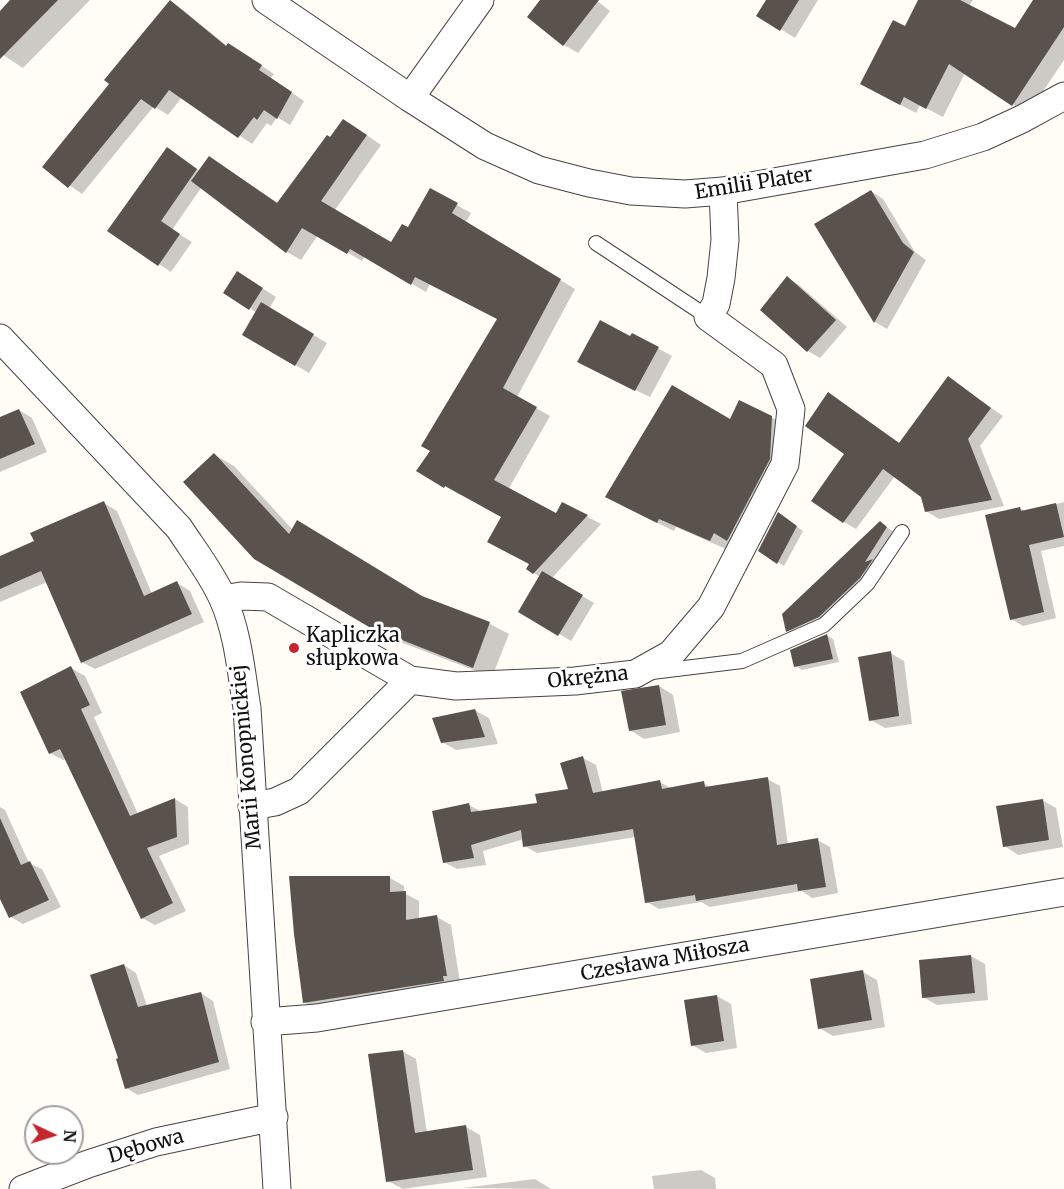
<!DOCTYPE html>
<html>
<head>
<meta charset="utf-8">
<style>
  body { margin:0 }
  #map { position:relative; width:1064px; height:1189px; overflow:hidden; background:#fffdf5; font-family:Merriweather,serif }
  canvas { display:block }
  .north { position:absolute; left:24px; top:1105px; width:60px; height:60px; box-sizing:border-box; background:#fff; border:2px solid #a0a0a0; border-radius:50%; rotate:94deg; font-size:16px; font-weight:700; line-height:24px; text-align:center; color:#111 }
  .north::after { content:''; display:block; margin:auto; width:21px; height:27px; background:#c4262e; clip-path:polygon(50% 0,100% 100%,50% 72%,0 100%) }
</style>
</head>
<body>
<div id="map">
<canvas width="1064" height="1189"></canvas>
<div class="north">N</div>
</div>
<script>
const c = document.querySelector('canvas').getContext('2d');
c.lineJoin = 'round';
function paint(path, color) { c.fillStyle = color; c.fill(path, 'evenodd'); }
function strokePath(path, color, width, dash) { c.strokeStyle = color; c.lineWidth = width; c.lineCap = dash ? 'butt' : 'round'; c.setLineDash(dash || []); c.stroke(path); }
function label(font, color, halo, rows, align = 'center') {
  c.font = font + ' Merriweather,serif'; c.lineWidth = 6; c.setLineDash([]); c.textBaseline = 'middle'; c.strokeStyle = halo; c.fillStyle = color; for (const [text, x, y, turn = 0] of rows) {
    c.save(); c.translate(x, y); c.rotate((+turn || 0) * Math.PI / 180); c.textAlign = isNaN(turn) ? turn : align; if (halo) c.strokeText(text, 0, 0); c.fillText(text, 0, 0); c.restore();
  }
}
paint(new Path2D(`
  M13,0H90L23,68L0,53V13Z
  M542,0H596L610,11L578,53L564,45Z
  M767,0H818L795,38L758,15Z
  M920,0H973L969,6L1015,30L1035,0H1064V60L1028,114L965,73L943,117L920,105L916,113L878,93L905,28Z
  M170,2L183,10L227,46L241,52L274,74L271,78L304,101L290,125L277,117L271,126L267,123L252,144L182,97L168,115L154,106L82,194L44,167L111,84Z
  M358,129L381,145L335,210L392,244L408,229L430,190L471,213L466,222L575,289L517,397L550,416L508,490L556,515L563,504L601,524L552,578L594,603L571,641L520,611L540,577L534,573L530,564L503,517L461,494L460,495L418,470L432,451L498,319L430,284L426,292L365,256L362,261L318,235L301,260L287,252L201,188L172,230L192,242L171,272L109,231L168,149L200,171L210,158L278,203L331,139Z
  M871,191L883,199L915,252L926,260L887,329L875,322L816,224Z
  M788,278L799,285L847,327L820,358L808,351L762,309Z
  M251,281L276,297L269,309L327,343L309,373L244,335L257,313L225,292Z
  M633,335L672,356L650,397L593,370L631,338Z
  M948,378L1003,416L980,446L1004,506L939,519L926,511L922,496L895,476L856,529L844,522L846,454L828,394L900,443Z
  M19,410L32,418L47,452L0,472V419Z
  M771,417L788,427L785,469L726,549L676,527L674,531L623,506Z
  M215,455L234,466L293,530L424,598L490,624L509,634L492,677L390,638L255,558Z
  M1064,502V546L1041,551L1056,618L1023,626L1011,619L1020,508L1026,512Z
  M104,503L117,511L152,594L177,583L190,591L204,622L95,669L82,662L47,582L0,602V558L36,542Z
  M785,518L803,531L784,566L778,562Z
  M880,523L899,535L873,585L800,638L787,631Z
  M826,635L833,639L839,662L802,670L796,666Z
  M890,653L904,661L912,724L885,728L871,720Z
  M71,668L85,676L102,713L94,717L138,814L175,799L188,807L189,844L159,856L186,911L155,925L142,918L67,759L63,760L50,753Z
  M659,686L673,695L680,732L644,739L630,730Z
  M474,710L489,718L498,744L456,750L442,742Z
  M583,758L596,765L603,793L660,782L672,789L703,783L712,788L767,779L780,786L788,845L817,840L830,847L838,893L812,898L802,891L710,907L701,902L659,909L647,902L636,837L537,853L525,846L524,839L483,851L486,865L457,869L444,862L469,805L482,812L538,804L570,790Z
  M1042,800L1056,808L1063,847L1018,855L1005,846Z
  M0,807L5,810L29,863L42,869L61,907L23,924L11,917L0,895Z
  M390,878L404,886V893L419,901V919L437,917L451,925L460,983L318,1010L304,1002Z
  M971,956L985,964L988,1000L937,1005L923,997Z
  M124,965L136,973L147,1006L201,993L213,1001L230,1069L138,1095L126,1088L120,1059Z
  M863,972L877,980L885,1027L833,1036L819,1028Z
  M717,996L731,1004L737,1048L706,1053L692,1045Z
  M402,1051L416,1059L427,1133L466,1127L480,1135L487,1177L403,1189L388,1181Z
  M701,1170L715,1178L716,1189H654L652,1176Z
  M535,1179L551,1189L463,1188Z`), '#0003');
paint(new Path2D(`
  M10,0H58L0,59V11Z
  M170,0L226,46L228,43L262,65L259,70L292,92L277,119L264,110L257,120L254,117L238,138L169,90L155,109L141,99L68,188L42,167L109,84L104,80Z
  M540,0H599L563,46L527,17Z
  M766,0H799L780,31L756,16Z
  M918,0H960L1015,28L1033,0H1064V27L1012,106L949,64L926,109L904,97L900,105L860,84L893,20L905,26Z
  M343,119L367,135L321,201L391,242L402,224L408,227L430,188L458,203L452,213L561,279L503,388L537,407L494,480L556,513L562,502L588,515L533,574L526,569L529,564L487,542L501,517L445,486L444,488L416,471L430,451L421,446L497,319L415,277L411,285L350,249L347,254L302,228L286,253L191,181L209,156L277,203L327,135L330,137Z
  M167,147L197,169L161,221L180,234L158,266L107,231Z
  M871,190L903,243L914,252L874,323L814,224Z
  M237,271L263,288L249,310L223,293Z
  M787,276L836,320L807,352L760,310Z
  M261,302L314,334L295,366L242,335Z
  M600,320L630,336L632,333L659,347L635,391L577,362Z
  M948,376L991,408L968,439L992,500L925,512L921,497L883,469L843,523L811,501L844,454L805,426L828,392L899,443Z
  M672,385L730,419L739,400L772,416L770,459L727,541L714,533L710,541L659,519L657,523L605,497Z
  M19,409L35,444L0,459V417Z
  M214,453L289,534L297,520L422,596L490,622L473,668L369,627L254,559L183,482Z
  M104,501L144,596L177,581L192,614L81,663L41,571L0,589V556L34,541L30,533Z
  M1056,503L1064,537L1029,545L1044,612L1010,620L985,515L1020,507L1021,511Z
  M778,512L797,526L777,564L758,551Z
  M880,521L887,527L865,562L873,559L860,578L819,617L786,632L782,614Z
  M542,571L583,595L558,636L518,612Z
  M827,634L833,659L794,667L790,650Z
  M891,651L899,716L869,721L858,657Z
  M71,666L90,705L81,709L130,816L175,798L177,837L147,848L173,903L141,919L60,749L49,754L20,692Z
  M659,685L666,725L629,731L621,691Z
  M475,709L485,737L441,743L432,718Z
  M583,756L593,793L660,780L662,789L704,781L705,787L768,777L777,845L818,838L826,887L798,891L797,884L696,901L695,895L645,903L633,829L523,847L521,830L471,845L474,858L443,863L432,811L469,803L471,812L537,803L535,794L568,789L560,763Z
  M1043,799L1049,840L1003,847L996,806Z
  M0,818L21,865L30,861L49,900L9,918L0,899Z
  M289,876H390V892L406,891V920L437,915L447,976H443L444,981L303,1003L294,934Z
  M971,955L975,993L922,998L919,960Z
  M124,964L138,1007L201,992L219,1062L125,1089L116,1059L118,1058L90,975Z
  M863,970L872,1020L818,1029L810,979Z
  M717,995L724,1041L691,1046L684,1000Z
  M403,1050L415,1133L466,1125L473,1170L386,1182L368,1054Z`), '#5a524d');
const service = new Path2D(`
  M596,243L708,317
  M652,672L742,661L824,625L867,584L902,532`);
const minor = new Path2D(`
  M266,0L410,98L485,146L539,170L589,183L631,191L685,194L723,191L925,155L983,137L1022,119L1064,96
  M410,98L480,0
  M0,338L179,528C194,551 212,574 223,599C238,633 241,671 247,708L277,1189
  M223,599L241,596L268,597L410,680L456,686L575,681L635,674L671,654L711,607L785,464L791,409L774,365L708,317L716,304L721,278L725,240L723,191
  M252,806L275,802L299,791L410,680
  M265,1022L317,1018L1064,892
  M23,1189L88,1164L156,1142L274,1117`);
strokePath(service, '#444', 16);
strokePath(minor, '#444', 29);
strokePath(service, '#fff', 14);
strokePath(minor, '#fff', 27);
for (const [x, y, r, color] of [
  [294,648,6,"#c4262e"]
]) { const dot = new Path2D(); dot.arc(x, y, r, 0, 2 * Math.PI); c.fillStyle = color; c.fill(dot); strokePath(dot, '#fff', 2); }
label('20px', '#111', '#fff', [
  ["Emilii Plater",754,184,-9],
  ["Okrężna",588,678,-6],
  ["Marii Konopnickiej",247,757,-95],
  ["Czesława Miłosza",665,960,-10],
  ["Dębowa",146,1147,-16]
]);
label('20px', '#111', '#fff', [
  ["Kapliczka",306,636],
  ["słupkowa",306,659]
], 'left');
</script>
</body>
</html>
